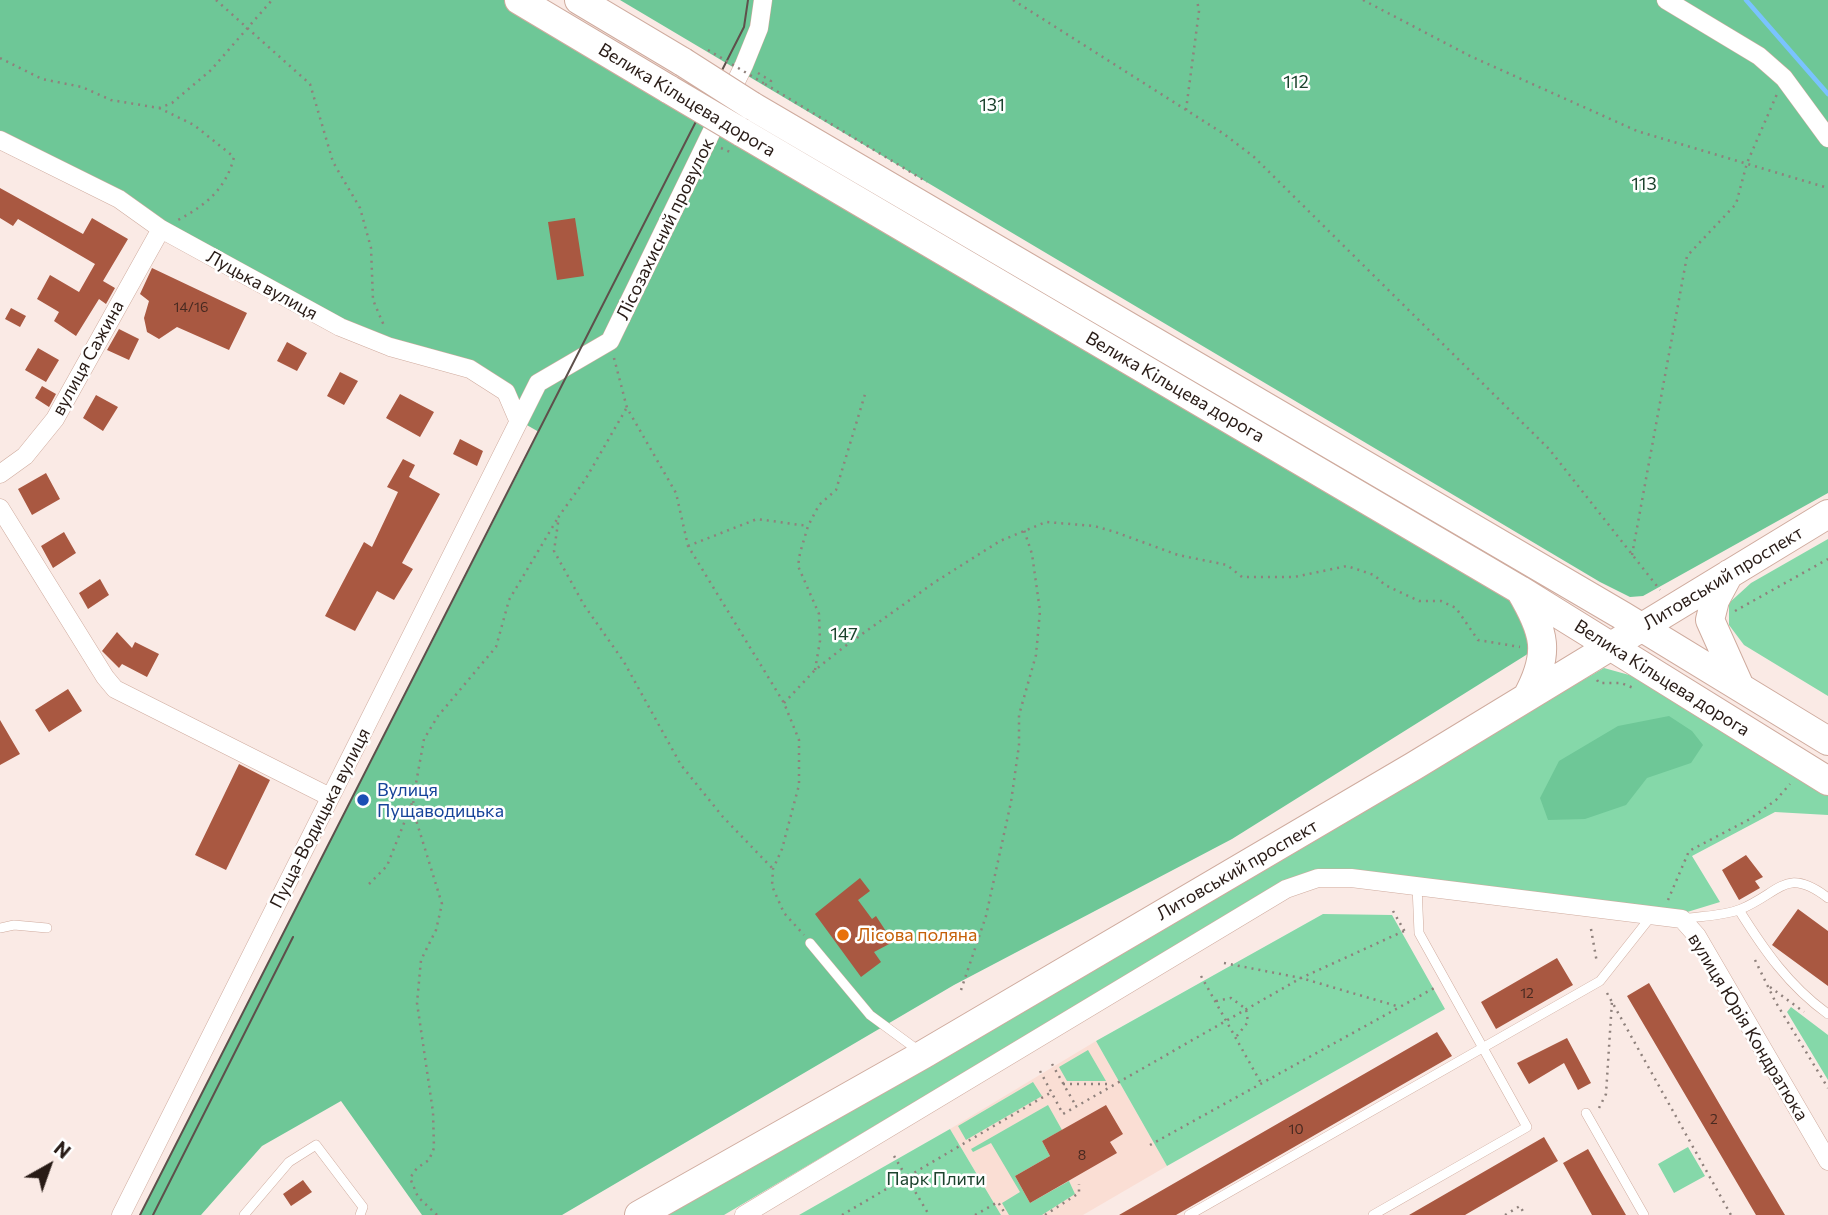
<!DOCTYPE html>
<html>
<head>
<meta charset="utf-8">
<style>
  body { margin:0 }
  #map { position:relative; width:1828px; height:1215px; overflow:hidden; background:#faeae5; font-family:Commissioner,sans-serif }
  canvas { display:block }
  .north { position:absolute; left:14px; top:1131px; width:70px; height:70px; -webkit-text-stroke:5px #fff; paint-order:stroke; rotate:40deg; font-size:19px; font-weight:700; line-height:28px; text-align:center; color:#281b16 }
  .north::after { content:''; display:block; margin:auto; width:24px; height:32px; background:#281b16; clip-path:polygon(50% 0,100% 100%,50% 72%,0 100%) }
</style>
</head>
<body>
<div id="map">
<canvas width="1828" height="1215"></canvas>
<div class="north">N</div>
</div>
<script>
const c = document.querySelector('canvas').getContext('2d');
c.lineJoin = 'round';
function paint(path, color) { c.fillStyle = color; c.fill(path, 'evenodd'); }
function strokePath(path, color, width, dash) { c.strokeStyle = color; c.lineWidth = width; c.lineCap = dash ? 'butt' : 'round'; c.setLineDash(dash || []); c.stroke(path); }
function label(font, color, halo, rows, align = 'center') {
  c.font = font + ' Commissioner,sans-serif'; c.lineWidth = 5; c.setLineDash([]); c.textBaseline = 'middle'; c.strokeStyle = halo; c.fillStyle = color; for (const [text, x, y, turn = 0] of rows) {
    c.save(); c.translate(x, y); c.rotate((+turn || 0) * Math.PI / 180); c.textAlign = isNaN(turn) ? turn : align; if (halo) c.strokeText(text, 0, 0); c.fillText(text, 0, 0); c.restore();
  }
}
paint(new Path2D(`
  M1096,1041L1167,1166L1083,1215H1001L950,1129Z`), '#faded4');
paint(new Path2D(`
  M1828,539V696L1744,645L1729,625V603L1751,583Z
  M1604,668L1640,678L1828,792V815L1775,812L1692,856L1720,902L1684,913L1351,872L1285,883L724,1215H657Z
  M1323,914L1392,915L1445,1009L1167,1166L1096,1041Z
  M1791,1007L1828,1035V1080L1787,1012Z
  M1088,1050L1106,1081H1067L1059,1067Z
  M1033,1082L1042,1096L966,1140L958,1126Z
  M1048,1105L1062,1130L1042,1141L1050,1156L1015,1176L1030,1203L1069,1181L1075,1194L1042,1215H1009L1002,1203L1020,1192L991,1143L973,1152L971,1149Z
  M950,1129L1001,1215H799Z
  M1688,1147L1705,1176L1674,1193L1658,1164Z`), '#85d8a9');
paint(new Path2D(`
  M0,0H519L1520,590L1534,650L1232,839L954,985L562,1215H422L341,1101L262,1146L201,1215H140L539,432L518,420L506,392L390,347L0,140Z
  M620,0H1828V493L1643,596L1630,597L1600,582Z
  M1669,716L1692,731L1703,745L1691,763L1647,778L1626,805L1585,819L1548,820L1540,798L1559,761L1618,726Z`), '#6ec797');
strokePath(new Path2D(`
  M1746,0L1828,94`), '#7ac3fe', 4.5);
paint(new Path2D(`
  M0,188L83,234L92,218L128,239L103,281L115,288L106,304L99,299L76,336L54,321L59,312L37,299L50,275L79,292L95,264L18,219L13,226L0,218Z
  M575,218L584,276L557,280L548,222Z
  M152,268L247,313L229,350L177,327L159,339L147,332L144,318L149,301L140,294Z
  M11,308L26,316L20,327L5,319Z
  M119,329L139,339L129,360L107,350Z
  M287,342L307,353L297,371L277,361Z
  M38,348L59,360L46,382L25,370Z
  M340,372L358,381L344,405L327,396Z
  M42,386L56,394L49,407L35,398Z
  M400,394L434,412L420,437L386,418Z
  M96,395L118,407L103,431L83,418Z
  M460,439L483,451L477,466L453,454Z
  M403,459L415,465L409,477L440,494L402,563L413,569L394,600L377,591L355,631L325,616L364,542L372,547L398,492L387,487Z
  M46,473L60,499L32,515L18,489Z
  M64,532L76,553L53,568L41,546Z
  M100,579L109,595L88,609L79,593Z
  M117,632L132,648L135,642L159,654L147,677L122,664L119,668L102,651Z
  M68,689L82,711L49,732L35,710Z
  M0,720L20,754L0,765Z
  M239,764L270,780L226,870L195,855Z
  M1746,855L1763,877L1755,881L1760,888L1739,900L1722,870Z
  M860,878L870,891L858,900L872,919L876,916L893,942L874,952L881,962L861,977L815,914Z
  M1798,909L1828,931V986L1772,945Z
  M1557,958L1573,985L1496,1029L1481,1002Z
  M1649,983L1741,1141L1785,1215H1756L1627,996Z
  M1437,1032L1452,1056L1176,1215H1119Z
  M1567,1038L1591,1083L1578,1090L1564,1063L1529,1084L1517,1063Z
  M1106,1105L1123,1134L1110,1142L1117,1153L1030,1203L1015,1176L1050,1156L1042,1141Z
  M1544,1137L1558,1161L1465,1215H1409Z
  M1588,1149L1601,1172L1626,1215H1592L1563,1163Z
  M303,1180L312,1192L291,1206L283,1194Z`), '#a95841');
const lane = new Path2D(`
  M1739,910C1764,950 1789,986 1828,1014
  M1682,919C1701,916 1724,916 1741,909C1781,892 1786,866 1828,898
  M0,928L14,925L47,928
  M810,943L870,1015L919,1051
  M1586,1113L1644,1215
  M244,1215L289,1162L316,1145L363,1207L360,1215
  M1189,1215L1600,981L1653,914
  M1373,1215L1527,1127L1419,933L1417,886`);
const street = new Path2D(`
  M1666,0L1759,56L1784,78L1828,138
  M0,140L119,199L161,229L340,327L390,347L470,369L506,392L518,420
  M0,474L25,456L55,419L161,229
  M0,508L105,677L115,689L330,797
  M121,1215L538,383L610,341L744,65L759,28L763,0
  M744,1215L1286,889L1318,878H1351L1682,919L1697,936L1828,1161`);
const primary = new Path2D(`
  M519,0L670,90
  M579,0L683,62
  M752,106L1623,616L1828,741
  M741,132L1520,590L1828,781
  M1729,574L1715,600L1710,620L1740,687
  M1520,590C1545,632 1551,653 1527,697
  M639,1215L924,1054L1414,766L1828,514`);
strokePath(lane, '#cfab9e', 10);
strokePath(street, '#cfab9e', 19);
strokePath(primary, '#cfab9e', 30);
strokePath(new Path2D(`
  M216,0L310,84L333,162L360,208L371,248L373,300L385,328
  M1013,0L1224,134L1254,157L1549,449L1660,590
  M1363,0L1470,56L1637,131L1828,188
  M0,58L42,79L82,87L111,100L159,108L172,103L211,70L272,0
  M758,73L771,81L769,86
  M765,84L927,182
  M159,108L194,125L234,157C226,189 206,205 178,220
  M1186,110L1199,11L1197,0
  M721,148L732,153
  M614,358L627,408L676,493L688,546L784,703L799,740V785L782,849L773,869L772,886L784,913L804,935
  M626,409L585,480L559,516L554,551L584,605L624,662L681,765L723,817L773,869
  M688,546L757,519L808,526
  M1632,555L1687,256L1736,204L1747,163L1777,94
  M1735,611L1828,559
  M815,670L820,641L819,614L798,566L800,553L808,526L819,505L836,490L866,391
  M1597,680L1599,683H1621L1636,689
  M784,703L815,670L844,647L935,582L1000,541L1046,522L1094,526L1115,532L1178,555L1227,565L1242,577H1294L1347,566L1374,575L1385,585L1419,601H1441L1456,608L1478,640L1520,647
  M369,884L387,866L412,803
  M1668,900L1689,851L1750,819L1776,800L1790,784
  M1393,911L1405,932
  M1591,929L1597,963
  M1755,960L1775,1001L1828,1088
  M1224,963L1301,978L1400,1007
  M1201,976L1261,1083
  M1770,987L1804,1012
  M961,990L986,916L1011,802L1019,745V715L1036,655L1040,611L1032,554L1024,530
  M1607,993L1731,1215
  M1216,1001L1231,998L1246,1009L1248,1022L1236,1037
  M1052,1064L1076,1106
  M1040,1071L1063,1114L1301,978L1404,931
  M1063,1084H1112
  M1599,1108L1606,1094L1612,1001
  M1150,1145L1436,987
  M894,1156L929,1215
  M437,1215L418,1197L410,1178L417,1168L429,1160L434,1148L433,1112L417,1003L421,960L436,930L442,904L417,823L413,800L424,739L438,716L496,647L509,600L559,516
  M842,1215L1050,1093
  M975,1215L998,1202L1006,1215
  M1045,1215L1079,1193V1184
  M1505,1215L1520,1206L1525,1215`), '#8f817c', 2.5, [2, 5]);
strokePath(lane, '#fff', 9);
strokePath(street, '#fff', 18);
strokePath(primary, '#fff', 28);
strokePath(new Path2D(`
  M140,1215L744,27L748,0
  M153,1215L293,937`), '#5e504b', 2);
const primaryBridge = new Path2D(`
  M683,62L752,106
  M670,90L741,132`);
strokePath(primaryBridge, '#cfab9e', 30, []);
strokePath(new Path2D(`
  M708,50L765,84`), '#8f817c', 2.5, [2, 5]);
strokePath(primaryBridge, '#fff', 28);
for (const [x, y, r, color] of [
  [363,800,7,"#1a4fb4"],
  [843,935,7,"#e8710a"]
]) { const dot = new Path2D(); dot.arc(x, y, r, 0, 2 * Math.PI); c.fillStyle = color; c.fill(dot); strokePath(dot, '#fff', 2.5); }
label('14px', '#482a21', null, [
  ["14/16",191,307],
  ["12",1527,993],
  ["2",1714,1119],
  ["10",1296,1129],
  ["8",1082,1155]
]);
label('18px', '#1c432e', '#fff', [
  ["112",1296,82],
  ["131",992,105],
  ["113",1644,184],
  ["147",844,634],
  ["Парк Плити",936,1179]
]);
label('18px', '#281b16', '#fff', [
  ["Велика Кільцева дорога",687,100,31],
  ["Лісозахисний провулок",665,229,-64],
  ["Луцька вулиця",262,285,29],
  ["вулиця Сажина",88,358,-61],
  ["Велика Кільцева дорога",1175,387,30],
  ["Литовський проспект",1723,578,-31],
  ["Велика Кільцева дорога",1662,678,32],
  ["Пуща-Водицька вулиця",320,818,-63],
  ["Литовський проспект",1237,870,-30],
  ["вулиця Юрія Кондратюка",1748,1027,59]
]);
label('18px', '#164399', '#fff', [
  ["Вулиця",377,790],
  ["Пущаводицька",377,811]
], 'left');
label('18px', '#c56008', '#fff', [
  ["Лісова поляна",857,935]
], 'left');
</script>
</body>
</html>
